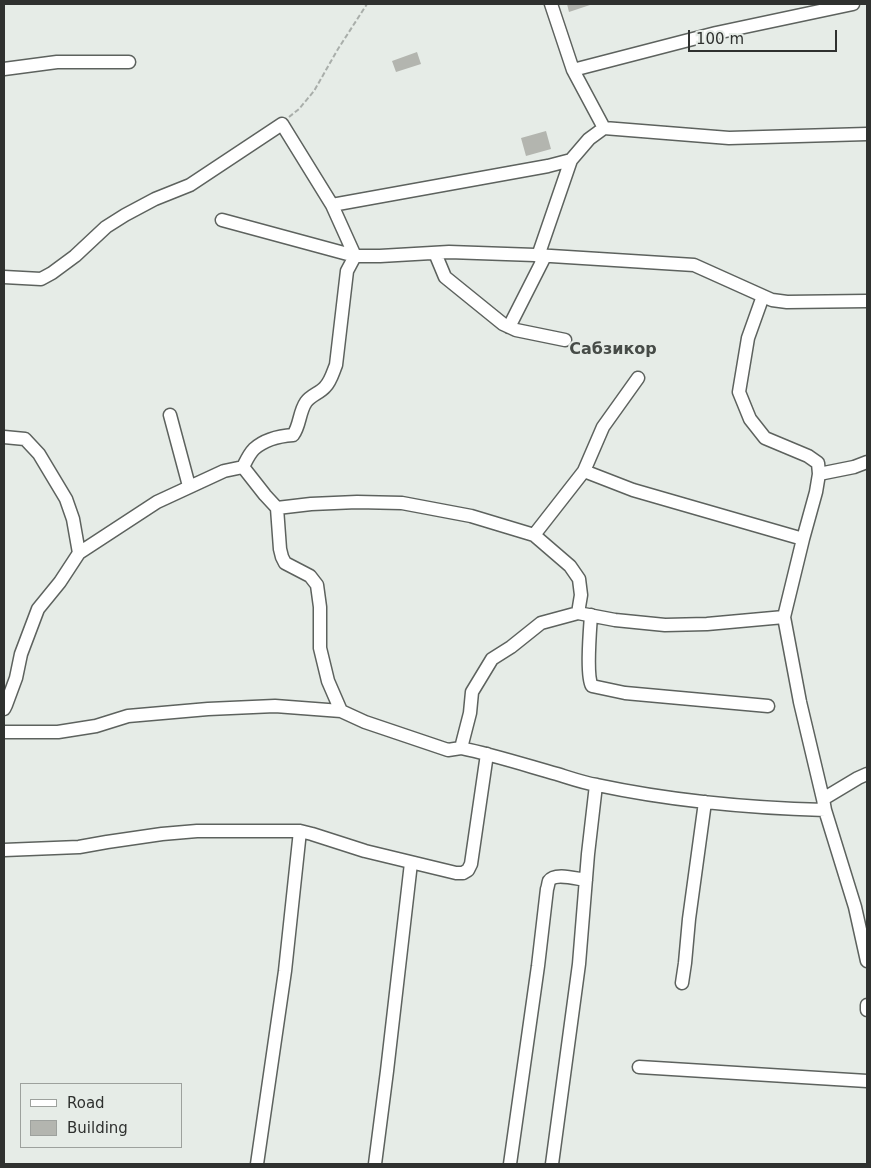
<!DOCTYPE html>
<html>
<head>
<meta charset="utf-8">
<style>
  body { margin:0 }
  #map { position:relative; width:871px; height:1168px; overflow:hidden; background:#e6ece7; font-family:"DejaVu Sans",sans-serif }
  canvas { display:block }
  .frame { position:absolute; inset:0; border:5px solid #2f312f; pointer-events:none }
  .legend { position:absolute; left:20px; top:1083px; width:162px; height:65px; box-sizing:border-box; background:#e6ece7; border:1px solid #9da19d; margin:0; padding:6px 9px; list-style:none; font-size:15px; color:#2f312f }
  .legend li { display:flex; align-items:center; gap:10px; height:25px }
  .legend b { width:25px; border:1px solid #9da19d }
  .scale { position:absolute; left:688px; top:30px; width:149px; height:22px; box-sizing:border-box; border:2px solid #2f312f; border-top:0; padding-left:6px; font-size:15px; line-height:18px; white-space:nowrap; color:#2f312f; -webkit-text-stroke:4px #e6ece7; paint-order:stroke }
</style>
</head>
<body>
<div id="map">
<canvas width="871" height="1168"></canvas>
<div class="frame"></div>
<ul class="legend">
<li><b style="height:6px;background:#fff"></b>Road</li>
<li><b style="height:14px;background:#b3b5af"></b>Building</li>
</ul>
<div class="scale">100 m</div>
</div>
<script>
const c = document.querySelector('canvas').getContext('2d');
c.lineJoin = 'round';
function paint(path, color) { c.fillStyle = color; c.fill(path, 'evenodd'); }
function strokePath(path, color, width, dash) { c.strokeStyle = color; c.lineWidth = width; c.lineCap = dash ? 'butt' : 'round'; c.setLineDash(dash || []); c.stroke(path); }
function label(font, color, halo, rows, align = 'center') {
  c.font = font + ' "DejaVu Sans",sans-serif'; c.lineWidth = 4; c.setLineDash([]); c.textBaseline = 'middle'; c.strokeStyle = halo; c.fillStyle = color; for (const [text, x, y, turn = 0] of rows) {
    c.save(); c.translate(x, y); c.rotate((+turn || 0) * Math.PI / 180); c.textAlign = isNaN(turn) ? turn : align; if (halo) c.strokeText(text, 0, 0); c.fillText(text, 0, 0); c.restore();
  }
}
paint(new Path2D(`
  M567,4H593L569,12Z
  M417,52L421,64L396,72L392,61Z
  M546,131L551,149L526,156L521,138Z`), '#b3b5af');
const minor = new Path2D(`
  M551,4L573,70L604,128
  M4,69L57,62H129
  M573,70L716,33L853,4
  M332,205L548,166L571,160L589,139L604,128L729,138L867,134
  M222,220L355,256H380L449,252L535,255L694,265L763,296L748,338L739,392L750,419L765,438L808,456L818,463L819,474L816,492L803,539L784,617L800,702L823,799L825,810L855,907L867,961
  M435,253L445,277L503,324L516,330L565,340
  M538,256L571,160
  M4,277L41,279L52,273L75,256L106,227L125,215L155,199L190,185L282,124L332,205L355,256L347,271L336,365C333,372 331,381 325,387C320,393 311,395 306,402C299,412 300,426 293,435C279,436 265,439 254,449C249,454 246,461 243,467
  M763,296L772,300L787,302L867,301
  M509,327L545,256
  M170,415L189,486
  M4,437L25,439L39,454L66,499L73,519L79,553
  M584,471L603,427L638,378
  M819,474L854,467L867,462
  M277,508L280,549L282,557L285,563L310,576L317,585L320,607V648L328,681L341,711
  M534,535L584,471L633,490L803,539
  M591,615C590,630 586,676 592,686L625,693L768,706
  M4,709L6,705L16,678L21,654L38,609L60,582L79,553L157,502L224,471L243,467L265,495L277,508L311,504L357,502L402,503L471,516L534,535L570,566L579,579L581,595L578,613
  M4,732H58L96,726L128,716L208,709L275,706L341,711L365,722L448,750L461,748L470,713L472,692L492,659L511,647L541,623L578,613L615,620L665,625L707,624L784,617
  M461,748C494,755 525,765 557,774C570,778 584,783 597,785C672,801 749,808 825,810
  M823,799L858,778L867,774
  M4,850L79,847L107,842L162,834L197,831H300L312,834L365,851L456,873H463L468,870L471,864L487,754
  M682,983L685,963L689,919L705,802
  M867,1005V1010
  M639,1067L867,1081
  M257,1164L285,971L300,831
  M375,1164L387,1071L411,863
  M510,1164L538,966L547,889C548,887 548,884 549,881C555,872 577,879 586,880
  M552,1164L579,964L588,854L596,785`);
strokePath(minor, '#5d625e', 15);
strokePath(new Path2D(`
  M289,117L299,109L314,91L338,49L367,4`), '#a9aeaa', 2, [5, 2.5]);
strokePath(minor, '#fff', 12);
label('bold 16px', '#464b47', '#e6ece7', [
  ["Сабзикор",613,350]
]);
</script>
</body>
</html>
